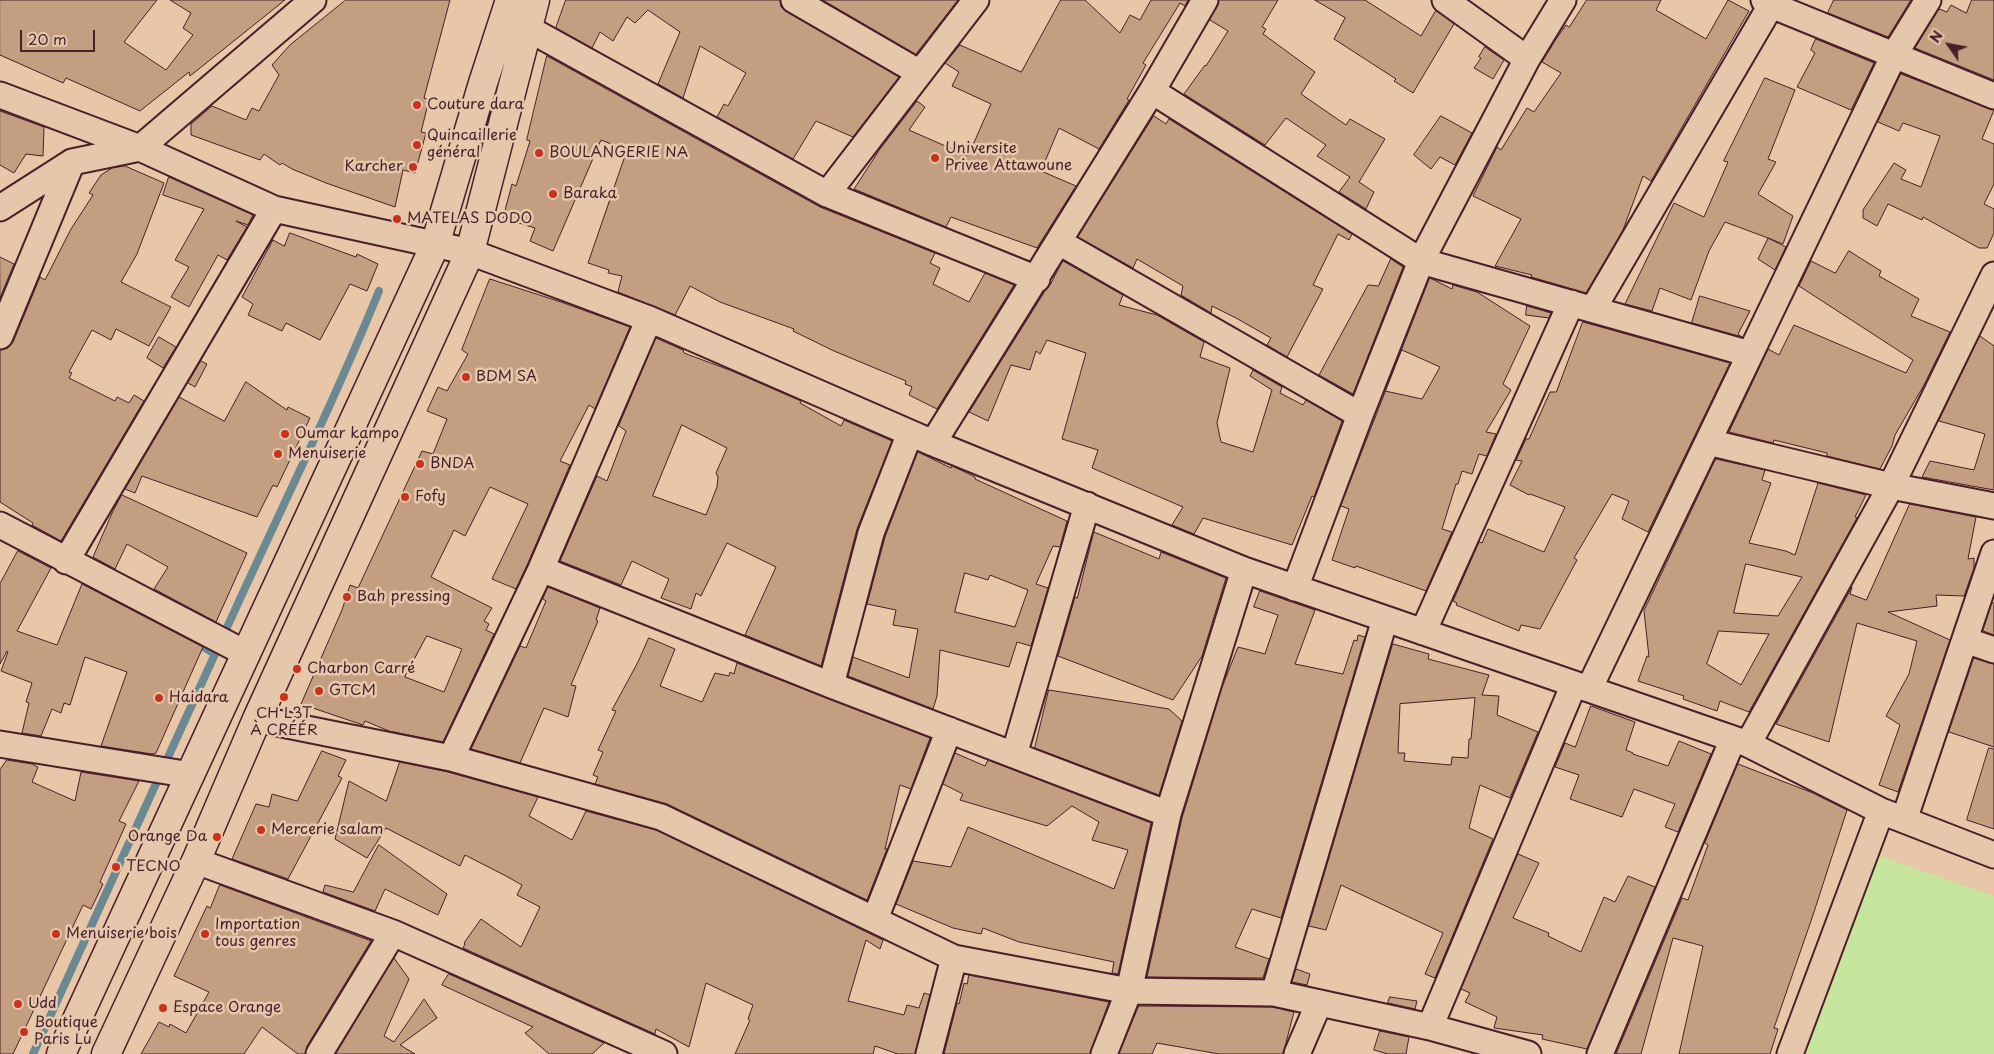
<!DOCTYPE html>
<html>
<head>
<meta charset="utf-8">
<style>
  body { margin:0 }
  #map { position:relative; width:1994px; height:1054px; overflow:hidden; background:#e7c7a7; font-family:"Playpen Sans",sans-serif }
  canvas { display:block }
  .north { position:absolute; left:1924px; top:20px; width:50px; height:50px; -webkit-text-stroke:4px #e5c8ac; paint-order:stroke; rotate:303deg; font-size:14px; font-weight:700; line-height:20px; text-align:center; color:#4a1f2b }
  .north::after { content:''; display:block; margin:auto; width:18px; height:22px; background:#4a1f2b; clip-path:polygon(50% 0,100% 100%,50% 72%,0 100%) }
  .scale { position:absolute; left:20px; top:30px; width:75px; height:22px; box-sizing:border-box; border:2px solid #4a1f2b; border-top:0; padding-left:6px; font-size:15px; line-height:18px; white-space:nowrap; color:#4a1f2b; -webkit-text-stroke:4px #e5c8ac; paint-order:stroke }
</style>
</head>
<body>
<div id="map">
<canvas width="1994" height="1054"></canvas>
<div class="north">N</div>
<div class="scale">20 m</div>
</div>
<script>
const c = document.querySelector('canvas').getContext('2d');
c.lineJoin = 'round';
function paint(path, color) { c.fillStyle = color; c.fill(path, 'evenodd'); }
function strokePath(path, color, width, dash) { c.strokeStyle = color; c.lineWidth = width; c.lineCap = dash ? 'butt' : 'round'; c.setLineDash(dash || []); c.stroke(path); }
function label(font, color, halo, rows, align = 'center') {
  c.font = font + ' "Playpen Sans",sans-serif'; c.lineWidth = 5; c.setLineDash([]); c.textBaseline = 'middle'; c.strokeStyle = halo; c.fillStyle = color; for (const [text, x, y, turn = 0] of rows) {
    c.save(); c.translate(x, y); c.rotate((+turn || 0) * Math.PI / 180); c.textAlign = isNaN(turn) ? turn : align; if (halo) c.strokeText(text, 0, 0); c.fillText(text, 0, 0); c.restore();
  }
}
paint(new Path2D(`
  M1873,854L1994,896V1054H1799Z`), '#c6e59d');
strokePath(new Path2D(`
  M176,630L215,654C269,533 329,414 379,291
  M33,1054L215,654`), '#6a8992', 8);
const building = new Path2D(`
  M0,0H157L124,42L166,70L193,35L183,28L191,13L170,0H285L190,76L189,72L140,111L66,78L63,83L0,55Z
  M346,0H450L424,98L429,100L421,132L426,133L415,173L403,170L395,207L326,183L292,169L282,163L280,165L264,154L260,160L191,135V124L212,106L246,120L252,108L259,111L279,75L272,65L290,45Z
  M566,0H780L781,7L787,12L899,77L853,137L816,121L793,159L717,117L724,104L728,106L746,73L700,46L683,98L658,84L680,32L648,10L635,23L627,17L613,41L600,32L592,48L556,28Z
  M823,0H958L916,54Z
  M1061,0H1085L1120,33L1130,15L1140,20L1151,0H1188L1185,6L1180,3L1143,63L1146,65L1127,99L1129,100L1099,149L1059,128L1041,171L1076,186L1037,248L951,217L946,227L854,189L880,149L917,101L925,107L909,130L968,156L991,104L952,86L959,72L945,63L960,45L1021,72Z
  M1219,0H1278L1262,27L1266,29L1263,34L1315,72L1301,94L1346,125L1350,119L1385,139L1359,182L1374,192L1366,209L1339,192L1350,177L1317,156L1326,145L1286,118L1265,145L1184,94L1205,65L1206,66L1228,31L1210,20Z
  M1315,0H1365L1421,36L1436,10L1454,24L1413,93L1394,81L1396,79L1334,39L1345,18Z
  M1587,0H1661L1656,10L1706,39L1728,0L1749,11L1651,181L1643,176L1623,230L1586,293L1531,277L1532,275L1495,266L1521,219L1473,196L1497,147L1501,150L1527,108L1534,112L1561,73L1542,62L1556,39L1566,25L1569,27Z
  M1834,0H1911L1888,37L1828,13Z
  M1972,0H1994V80L1915,48L1939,9L1947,12L1951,5L1966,13Z
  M1816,39L1874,63L1851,110L1797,87L1815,53L1811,50Z
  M1485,47L1504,60L1493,79L1474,68L1481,58L1479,57Z
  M547,56L820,207L935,253L930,263L940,268L933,284L969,302L985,273L1014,285L937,409L909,395L912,387L905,384L906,381L834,351L793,331L794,329L720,302L690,286L675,315L618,292L622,276L608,273L609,270L588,263L627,150L601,140L553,251L530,241L535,228L503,218L512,184L516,186L530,141L527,140Z
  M1901,74L1994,110L1982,139L1994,144V184L1984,204L1994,209V233L1987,248H1979L1923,217L1922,220L1888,204L1877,226L1863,218V210L1894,163L1906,170L1901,179L1921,187L1940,136L1903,123L1899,131L1878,122Z
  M1765,78L1795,90L1768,159L1776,162L1758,194L1793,216L1783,244L1768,238L1786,247L1775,270L1758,259L1768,238L1725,222L1709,251L1691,300L1660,288L1652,311L1625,304L1674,203L1704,217L1728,162L1724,161Z
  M0,111L44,127L43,156L26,154L14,173L0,165Z
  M1154,116L1166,124L1169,119L1352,234L1349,240L1338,234L1313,285L1323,289L1287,357L1267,345L1271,338L1236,318L1212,306L1211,313L1181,295L1183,286L1137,259L1133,268L1078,237Z
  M1441,116L1472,133L1455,165L1440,157L1431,169L1414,155Z
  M125,166L164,183L137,254L121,282L171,307L149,346L116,329L111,340L92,330L69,372L72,373L69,378L115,401L117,397L129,403L134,395L144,401L61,541L32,525L33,523L0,502V350L8,348L13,342L40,277L45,280L71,229L93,195L89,193L101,175L112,168Z
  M169,177L253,215L248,225L236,221L247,227L227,260L218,255L189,307L171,297L189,267L175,260L204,209L163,195Z
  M290,233L356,257L357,254L378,264L367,291L350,284L320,340L286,323L282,331L248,315L253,304L242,297L273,240L284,246Z
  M1849,251L1881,271L1879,276L1919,299L1911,316L1950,332L1924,385L1895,435L1892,446L1880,469L1827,456V453L1774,440L1773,443L1729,432L1768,349L1779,355L1794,325L1906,373L1913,360L1799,286L1811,261L1835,273Z
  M0,257L14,264L0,298Z
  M1391,259L1403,267L1353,394L1319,375L1368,285L1378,286Z
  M1063,261L1123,295L1119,305L1157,315L1204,342L1200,357L1230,368L1217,423L1221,442L1253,452L1272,390L1250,376L1253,370L1282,387L1280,393L1303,405L1306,400L1342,421L1314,497L1312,496L1292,545L1203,518L1194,534L1172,525L1183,507L1092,468L1098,450L1062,439L1086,353L1047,340L1040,354L1036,351L1030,370L1011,365L988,421L969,412L1045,291L1050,285Z
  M1430,278L1452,289L1453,285L1477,292L1530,326L1503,384L1511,390L1486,432L1496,434L1487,456L1479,454L1472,474L1462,471L1458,484H1456L1442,529L1452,532L1426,591L1356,566L1355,568L1332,560L1349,509L1341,506ZM1402,350L1440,367L1422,399L1385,391Z
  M490,279L561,302L630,327L595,409L589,405L560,461L570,465L528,563L516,589L492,579L528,504L490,487L465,536L454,530L431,577L492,608L484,621L489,624L486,630L494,634L443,742L389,731L365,721L363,725L301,704L342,610L350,585L358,588L422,451L433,454L447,419L427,411L438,387L447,391L468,354L462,350ZM427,636L462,649L444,692L405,677Z
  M1700,296L1750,311L1738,334L1742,337L1692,323Z
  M1527,306L1551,313L1549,318L1526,315Z
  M1583,322L1730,363L1648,532L1622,519L1629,501L1612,494L1574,558L1577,560L1540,629L1521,625L1519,631L1456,605L1457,603L1453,601L1479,542L1482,543L1488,529L1544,552L1565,507L1530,494L1529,495L1510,485L1522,461L1516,460L1526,439H1529L1550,392H1556Z
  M1980,336L1994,346V490L1922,477L1930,461L1974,470L1985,434L1939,421Z
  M159,337L176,347L163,368L147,358Z
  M656,338L683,350L684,353L732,371L801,401L800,403L841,426L844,420L892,441L857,529L821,666L745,635L776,567L727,543L701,596L696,593L691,609L661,598L669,579L632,561L621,585L560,561L597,476L607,481L626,431L619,426ZM682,425L727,448L716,473L718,477L717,487L706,515L653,496Z
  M201,361L207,364L195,387L188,383Z
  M246,382L287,410L288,407L310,418L277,487L273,485L257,517L142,476L135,493L125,489L179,397L224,421Z
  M918,452L951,468L952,466L965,472L975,477V479L1067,521L1060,547L1053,546L1036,584L1048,588L1031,646L1017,642L1009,667L940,650L937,696L933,709L848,676L853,657L909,678L918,629L893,625L896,610L867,604L885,537ZM965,573L988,580L990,575L1028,590L1015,627L955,612Z
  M1716,459L1765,470L1762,480L1771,483L1749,543L1786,551L1795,555L1818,483L1866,495L1855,517L1857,518L1749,712L1720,701L1717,711L1683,699L1684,696L1638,681L1647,656L1649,657L1644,611ZM1746,564L1802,577L1778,616L1734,613ZM1719,631L1769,634L1741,685L1707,664Z
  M122,495L247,553L216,622L154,589L168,567L127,544L115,569L93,557L113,511Z
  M1910,504L1976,517L1968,559L1974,558V568L1964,596L1936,595L1937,606L1888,612L1950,640L1898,792L1879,785L1900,725L1886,716L1909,674L1917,641L1857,623L1829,742L1776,724L1852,587L1850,594L1866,600Z
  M1094,532L1159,559L1161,552L1226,578L1202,656L1173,700L1058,656L1075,597L1077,598Z
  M18,551L51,568L17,631L57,645L82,584L203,647L156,753L152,754L101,746L127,672L85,657L70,705L64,703L61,713L52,709L41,736L22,733L29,703L26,702L32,683L1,671L8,652L7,651L0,664V584Z
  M548,587L600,608L596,620L598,621L571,685L576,686L568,717L544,708L520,763L471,749L520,646L526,648L546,601L543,599Z
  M1260,591L1315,610L1295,664L1343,674L1354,640L1357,641L1358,635L1365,637L1281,918L1252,909L1235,947L1269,959L1263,978L1147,977L1182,818L1222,687L1238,647L1265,654L1278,615L1254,607Z
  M1992,603H1994V635L1983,631Z
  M649,638L675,649L660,686L702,702L715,673L729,676L730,672L734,674L737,663L930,738L911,789L900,785L885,849H887L867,900L667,804L595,784L598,777L593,775L603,752L598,750L616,711L612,710L638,662Z
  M1393,644L1429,654L1428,659L1489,675L1482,695L1499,696L1497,715L1538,732L1510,798L1480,785L1469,828L1493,839L1435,978L1425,974L1443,933L1341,885L1326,930L1309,926ZM1475,698L1471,739H1469L1468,758L1452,757L1451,765L1404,761L1405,753H1398L1400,704Z
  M1974,658L1994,664V747L1949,732Z
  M1049,690L1169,709L1182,721L1159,795L1035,748Z
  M1591,706L1635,722L1626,750L1633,753V754L1668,766L1679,741L1711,754L1678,832L1665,827L1675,804L1634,789L1622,817L1570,799L1579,775L1555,767L1565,743L1575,747Z
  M1989,748L1994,749V829L1967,820Z
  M322,751L346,760L338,776L342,778L288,879L232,859L256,804L269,807L272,794L297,801Z
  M955,753L985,766L988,760L1151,823L1118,974L1112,973L1114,962L1019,942L983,928L981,934L953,928L896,904L913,861L951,867L968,827L1114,889L1128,850L1092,840L1099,822L1072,806L1047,826L960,800L963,794L943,784Z
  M7,760L32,764L38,767L32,782L75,801L81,772L139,781L119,821L126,824L100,882L103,884L91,909L83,905L13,1054H0V770Z
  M400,762L448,772L538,797L529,816L572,840L586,811L656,830L883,940L880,949L866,940L848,1001L904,1015L907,1005L919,1008L924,993L930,995L915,1054H898L875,1046L873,1054H735L750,1020L748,1019L753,1005L706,983L689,1047L656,1029L655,1034L463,948L465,944L464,943L481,919L521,947L540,907L517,895L522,885L506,876L465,855L460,866L386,828L367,858L335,839L349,781L386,801Z
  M1738,764L1813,793L1847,810L1813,915L1774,1028L1778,1029L1770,1054H1679L1703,946L1673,938L1641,1054H1616L1682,898L1688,900L1708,845L1705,843Z
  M379,845L447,894L438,915L385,889L375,911L323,892L325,885L353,892Z
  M1518,854L1539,863L1513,918L1549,933L1548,936L1581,952L1604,897L1615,902L1628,876L1655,887L1587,1049L1542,1039L1543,1035L1494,1028L1497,1017L1465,1002L1470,993L1461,989Z
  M220,885L371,941L307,1046L305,1054H298L262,1027L244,1054H141L159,1022L169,1027L170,1024L186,1033L209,992L174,976L207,906L210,908Z
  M394,958L409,979L384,1036L394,1042L424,999L437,1018L400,1045L415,1054H336Z
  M1296,969L1310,974L1307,985L1292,982Z
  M449,974L604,1043L592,1054H549L525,1033L533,1027L442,985Z
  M969,975L1109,1002L1090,1054H944L957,1003L959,1004L964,983L967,984Z
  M1390,997L1417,1001L1415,1009L1388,1003Z
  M1139,1006L1272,1007L1294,1012L1283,1054H1219L1157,1043L1152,1054H1119Z
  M1380,1031L1409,1037L1406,1054H1388L1374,1050Z`);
paint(building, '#c49e81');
strokePath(building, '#4a1f2b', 1);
const street = new Path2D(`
  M794,0L920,73
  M1445,0L1527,59
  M1764,0L1771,5L1994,96
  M527,28L827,194L1037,279
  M1152,91L1421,261L1750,354
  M0,95L140,148L274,209L470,252L649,319L933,443L1244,570L1748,744L1881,811L1994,855
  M827,194L976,0
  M0,208L72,162L140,148L313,0
  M1059,242L1360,415
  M1593,309L1774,0
  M0,336L72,162
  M1708,442L1891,486L1994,506
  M933,443L1152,91L1205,0
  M0,525L247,654
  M66,561L274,209
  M541,569L831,685L1168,814
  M1295,588L1360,415L1421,261L1527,59L1563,0
  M1423,632L1571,303
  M1965,640L1994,650
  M831,685L871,533L910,433
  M1589,689L1894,55L1928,0
  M257,719L451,758L661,817L954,958L1129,991L1274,993L1430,1027L1528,1054
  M0,744L191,775
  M1748,744L1891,486L1994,275
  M1014,755L1087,505
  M451,758L541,569L649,319
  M1904,820L1994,553
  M196,861L393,933L664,1054
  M875,919L949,730
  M1274,993L1385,619
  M1430,1027L1574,684
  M319,1054L393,933
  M929,1054L954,958
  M1104,1054L1129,991L1168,814L1244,570
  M1297,1054L1319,1003
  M1600,1054L1733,739
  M1790,1054L1881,811`);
const primary = new Path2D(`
  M61,1054L435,245L483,83L510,0
  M106,1054L196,861L257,719L470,252L535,0`);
strokePath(street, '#4a1f2b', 29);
strokePath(primary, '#4a1f2b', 31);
strokePath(street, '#e5c8ac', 25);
strokePath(primary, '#e5c8ac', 28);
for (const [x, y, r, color] of [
  [417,105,5,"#c8321e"],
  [417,145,5,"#c8321e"],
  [539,153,5,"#c8321e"],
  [935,158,5,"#c8321e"],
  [413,167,5,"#c8321e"],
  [553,194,5,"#c8321e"],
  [397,219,5,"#c8321e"],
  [466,377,5,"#c8321e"],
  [285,434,5,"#c8321e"],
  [278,454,5,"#c8321e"],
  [420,464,5,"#c8321e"],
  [405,497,5,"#c8321e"],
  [347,597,5,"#c8321e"],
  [297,669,5,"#c8321e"],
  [319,691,5,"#c8321e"],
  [284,697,5,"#c8321e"],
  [159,698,5,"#c8321e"],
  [261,830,5,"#c8321e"],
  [217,837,5,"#c8321e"],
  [116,867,5,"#c8321e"],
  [56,934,5,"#c8321e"],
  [205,934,5,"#c8321e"],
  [18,1004,5,"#c8321e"],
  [163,1008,5,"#c8321e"],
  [24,1032,5,"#c8321e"]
]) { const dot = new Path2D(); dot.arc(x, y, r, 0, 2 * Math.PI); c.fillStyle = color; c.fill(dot); strokePath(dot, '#e5c8ac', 2); }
label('15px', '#4a1f2b', '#e5c8ac', [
  ["Couture dara",427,105],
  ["Quincaillerie",427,136],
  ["général",427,153],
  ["Universite",945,149],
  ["Privee Attawoune",945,166],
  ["BOULANGERIE NA",549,153],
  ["Karcher",403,167,"right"],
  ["Baraka",563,194],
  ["MATELAS DODO",407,219],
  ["BDM SA",476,377],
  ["Oumar kampo",295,434],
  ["Menuiserie",288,454],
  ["BNDA",430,464],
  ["Fofy",415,497],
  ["Bah pressing",357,597],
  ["Charbon Carré",307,669],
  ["GTCM",329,691],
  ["Haidara",169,698],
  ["CH L3T",284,714,"center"],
  ["À CRÉÉR",284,731,"center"],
  ["Mercerie salam",271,830],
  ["Orange Da",207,837,"right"],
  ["TECNO",126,867],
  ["Importation",215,925],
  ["tous genres",215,942],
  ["Menuiserie bois",66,934],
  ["Udd",28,1004],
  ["Espace Orange",173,1008],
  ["Boutique",34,1023],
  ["Paris Lu",34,1040]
], 'left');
</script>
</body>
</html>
